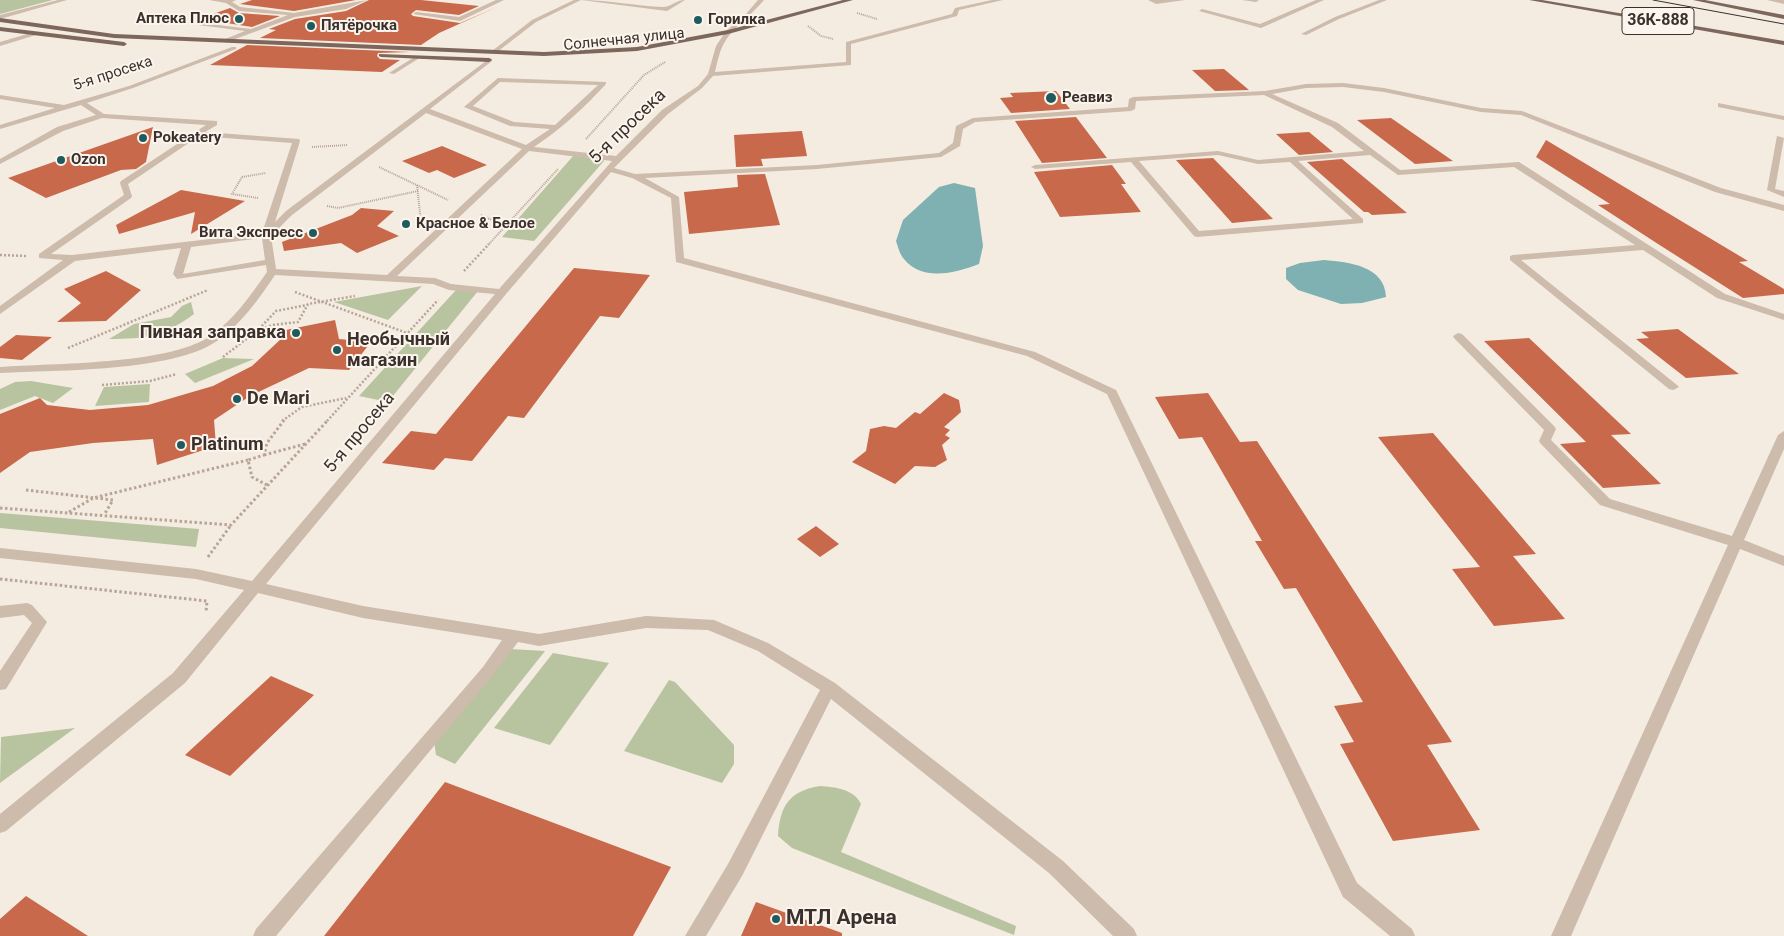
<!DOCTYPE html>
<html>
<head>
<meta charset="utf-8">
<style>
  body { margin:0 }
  canvas { display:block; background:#f4ebe1 }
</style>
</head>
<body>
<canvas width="1784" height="936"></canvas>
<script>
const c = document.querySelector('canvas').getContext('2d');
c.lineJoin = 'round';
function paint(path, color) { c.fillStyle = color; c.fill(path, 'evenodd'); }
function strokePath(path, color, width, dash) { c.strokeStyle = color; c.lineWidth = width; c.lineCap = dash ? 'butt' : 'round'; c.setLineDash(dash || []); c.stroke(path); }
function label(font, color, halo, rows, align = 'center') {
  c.font = font + ' Roboto,sans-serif'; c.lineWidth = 4; c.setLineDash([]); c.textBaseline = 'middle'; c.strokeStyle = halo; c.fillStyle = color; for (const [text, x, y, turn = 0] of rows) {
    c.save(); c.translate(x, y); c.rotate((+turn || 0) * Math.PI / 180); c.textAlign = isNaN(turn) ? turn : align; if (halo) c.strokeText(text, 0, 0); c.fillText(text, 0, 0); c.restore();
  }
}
paint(new Path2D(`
  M0,0H53L0,14Z
  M574,155H601L604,161L534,241L502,237Z
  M422,286L388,320L334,302Z
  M456,290L478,291L388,402L359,396Z
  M191,302L194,314C164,336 145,339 109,339L134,324L171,317L182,306Z
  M223,358L254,359L195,383L185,374Z
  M31,381L73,388L53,403L35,396L0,410V389L15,382Z
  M150,384L149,402L95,406L104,387Z
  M0,513L199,529L196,547L0,528Z
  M510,649L545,651L455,764L436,755L434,741Z
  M553,653L609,663L550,745L494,728Z
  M669,680L675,682L734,745V764L722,783L624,751Z
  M75,728L0,783L1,737Z
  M820,786C835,787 854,789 861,804L841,852L1016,926L1014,935L792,848L778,836C780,806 789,791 820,786Z`), '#b8c4a0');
paint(new Path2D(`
  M954,183L975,188L983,246L979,264C956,273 922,282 904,259C900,255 898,247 896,241L903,220L939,187Z
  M1324,260C1349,262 1385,266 1386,297L1362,303L1341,304L1298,290L1286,279V268L1300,263Z`), '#7fb0b2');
paint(new Path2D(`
  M252,0H356L294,11L240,4Z
  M369,0H421L479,6L459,15L416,10L411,14L413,16L460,23L497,7L439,33L421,45L260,38L276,30L269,29L295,19L346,11Z
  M230,8L239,13L280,16L252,27L214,21L218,20L202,18Z
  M247,45L410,52L378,53L377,56L380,59L400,60L382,72L210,65Z
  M1224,69L1249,90L1215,91L1192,70Z
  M1056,91L1070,109L1011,113L1000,98L1013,97L1010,93Z
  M1076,117L1107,158L1042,163L1015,121Z
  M1391,118L1453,161L1415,164L1357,120Z
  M153,127L146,162L136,169L121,170L46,198L8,178Z
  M802,131L807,156L761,159L763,166L736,167L734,135Z
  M1309,132L1333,152L1299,155L1276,134Z
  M1546,140L1748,261L1739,262L1784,289V294L1743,298L1658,244L1598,205L1610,204L1536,157Z
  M442,146L487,165L454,178L437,170L429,173L402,161Z
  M1213,158L1273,219L1232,223L1176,160Z
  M1342,159L1407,213L1372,215L1368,212H1364L1307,162Z
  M1112,165L1126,184H1121L1141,212L1060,217L1034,172Z
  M765,174L780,225L689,234L684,192L738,187L737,175Z
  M181,190L245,201L191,234L195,212L119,234L116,225Z
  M361,208L394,211L377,226L399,236L357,253L341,243L284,251L282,242L352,215Z
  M574,268L650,275L619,318L600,316L524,418L508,416L472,461L445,458L434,470L382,463L411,431L436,434Z
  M106,271L141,290L106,321L57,322L81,303L64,289Z
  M335,320L339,339L371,342L349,370L309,368L250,396L214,420L216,446L157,465L153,439L93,443L30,452L0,473V414L40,398L47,405L90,410L148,405L213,386L252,366L282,338L281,331Z
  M1678,329L1739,374L1686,378L1636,339L1649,338L1641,332Z
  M16,335L52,337L22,360L0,358V347Z
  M1529,338L1631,434L1611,435L1661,484L1603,488L1560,444L1586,442L1484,341Z
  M944,393L959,400L961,412L944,427L950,430L945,435L950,438L942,445L947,460L935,467L915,466L895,484L852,462L866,451L870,429L884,426L896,428L915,412L920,414Z
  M1208,393L1240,442L1257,441L1452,742L1427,745L1480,830L1393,841L1340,744L1354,742L1334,706L1363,702L1296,588L1284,589L1255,541H1262L1202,437L1179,439L1155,397Z
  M1433,433L1536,554L1513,556L1565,619L1494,626L1452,569L1480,567L1378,437Z
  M816,526L839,544L820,557L797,539Z
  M271,676L314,695L230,776L185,755Z
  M445,782L671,867L633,936H324Z
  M26,896L88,936H0V919Z
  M756,902L842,933V936H741Z`), '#c8694b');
strokePath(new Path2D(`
  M857,13L877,19
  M808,26L821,36L833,39
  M586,139L644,75L665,62
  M312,147L348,145
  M379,167L448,200
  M417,185L421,223
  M258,198L232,194L242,177L266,173
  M327,206L338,208L418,191
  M481,215L505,226
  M488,245L558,169`), '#b9a596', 2, [1, 1]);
strokePath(new Path2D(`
  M0,255L27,256
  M464,271L489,244
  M295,292L407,333
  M259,329L276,311L307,305
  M68,348L208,290
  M223,357L258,330L273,325L298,322L308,304L355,296
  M102,385L150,381L177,374
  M282,421L302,407L346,398
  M327,421L438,300`), '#b9a596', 2.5, [2, 2]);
strokePath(new Path2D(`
  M264,455L305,444
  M267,485L252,477L248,460L264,455L267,443L284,420
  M26,490L113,500L104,515
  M0,508L231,525L328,420
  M69,512L93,498L248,460
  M208,557L231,525
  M0,579L207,601L206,612`), '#b9a596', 3, [2.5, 2.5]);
paint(new Path2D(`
  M58,0H67L0,19V15Z
  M209,0H236L232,2L240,7L294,13L367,0L346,9L295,17L227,42L225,39L245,31L198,25L201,23L251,29L288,15L239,11L226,3Z
  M496,0H504L460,21L413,14L416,12L459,17Z
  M574,0H581L536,22L497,52L492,51L532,20Z
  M581,0C609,0 636,6 663,7C671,7 676,0 685,0L667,11Z
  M758,0H764C751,16 732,27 723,45C719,53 717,63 715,72L846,62V42L952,14L955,8L992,0H1003L959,10L957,16L851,44V65L713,76L702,88L668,114L614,168L635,174L817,165L939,153L953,143L956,126L973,118L1128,107L1129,99L1133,97L1265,91L1306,84L1343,83L1384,88L1481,108L1522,111L1721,188L1784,205V211L1715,192L1521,115L1481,112L1384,92L1343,87L1306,88L1272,94L1338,123L1400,170L1519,162L1725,294L1784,314V320L1717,298L1643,250L1521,260L1677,385L1679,387L1673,390L1669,389L1510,260V256L1513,255L1635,245L1514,167L1398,175L1370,155L1298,161L1363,219V223L1197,237L1194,236L1131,162L1035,169L1031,167L1035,165L1218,151L1258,160L1364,151L1332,127L1264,95L1136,101L1135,109L1131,111L975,122L963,129L960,146L941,157L817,169L645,178L679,197L684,258L1035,352L1116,390L1357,883L1412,929L1415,936H1390L1343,897L1107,394L1027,356L676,262L671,198L632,178L611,172L506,294L266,584L363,606L539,634L646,616L714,620L768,643L835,683L1063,861L1134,929L1137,936H1113L1049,873L831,699L742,876L706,936H685L728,864L820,690L758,651L708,630L646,628L539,646L518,642L493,675L276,936H253L256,929L483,667L502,640L363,618L258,593L185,683L6,831L0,833V814L173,673L244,590L196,579L0,558V548L196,569L252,581L495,294L449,290L433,284L275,275C259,299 241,324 217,341C172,372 56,370 0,373V367C54,363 165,365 209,337C233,321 251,295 267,272L266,265L177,279L173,274L181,248L75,261L0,314V306L63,260L39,258V254L124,195L120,183L121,181L206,125L102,118L63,131L0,164V159L57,127L96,115L81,105L0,129V125L55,108L0,99V95L64,105L129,86L232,47H236V49L133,88L87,103L104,114L217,121V125L205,132L299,139L300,141L275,222L286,211L490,58L492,59V61L430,109L526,145L550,129L510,126L464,107L498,78L606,82V84C584,108 561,129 534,147L616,156L662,110L698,86L708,74L716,46L726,31L746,14ZM500,82L598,85L555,125L514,122L473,106ZM426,113L522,149L387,275L276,269L271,236L292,215ZM199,136L292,143L262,233L72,255L51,254L131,198L132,196L128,184ZM529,151L612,161L499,289L451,284L435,278L397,276ZM1218,155L1258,164L1290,162L1353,219L1199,231L1139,161ZM262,238L265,260L183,274L191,247Z
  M1148,0H1185L1156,4Z
  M1242,0H1259L1256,2Z
  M1316,0H1324L1261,28L1199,11L1202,9L1260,24Z
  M1379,0H1387L1339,19L1306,35L1301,34L1335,17Z
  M1767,0H1784V4Z
  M34,32L36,35L0,46V42Z
  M416,56L421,57L394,74L389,73Z
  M1718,103L1784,116V120L1718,107Z
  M1777,136L1784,138L1775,189L1784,191V197L1767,190Z
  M1458,333L1462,334L1554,426L1556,429L1551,440L1610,499L1732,536L1778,435L1784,431V449L1744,540L1784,556V566L1740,549L1571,936H1551L1728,545L1600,505L1541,444L1539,441L1544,430L1454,338L1453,336Z
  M27,603L32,605L47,622L6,689L0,690V671L32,623L24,615L0,618V606Z`), '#cdbbac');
paint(new Path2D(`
  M843,0H853L728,34L637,51L544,56L114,38L0,22V18L114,34L544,52L637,47L728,30Z
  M1529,0H1542L1784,41V45Z
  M1693,0H1705L1784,15V19Z
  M0,27L124,42L127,44L124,46L0,31Z
  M379,54L489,58L492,60L489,62L381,57L379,56Z`), '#7d675c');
strokePath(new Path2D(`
  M1653,0L1784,24`), '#3b302b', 1);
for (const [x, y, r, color] of [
  [239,19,5,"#1f5a5e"],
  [698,20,5,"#1f5a5e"],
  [311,26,5,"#1f5a5e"],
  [1051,98,6,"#1f5a5e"],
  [143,138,5,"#1f5a5e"],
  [61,160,5,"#1f5a5e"],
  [406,224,5,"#1f5a5e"],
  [313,233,5,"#1f5a5e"],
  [296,333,5,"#1f5a5e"],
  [337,350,5,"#1f5a5e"],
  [237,399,5,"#1f5a5e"],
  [181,445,5,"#1f5a5e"],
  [776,919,5,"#1f5a5e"]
]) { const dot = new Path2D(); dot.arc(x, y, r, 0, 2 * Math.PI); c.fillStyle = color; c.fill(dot); strokePath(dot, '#fbf5ee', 2); }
label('bold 15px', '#3b302b', '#fbf5ee', [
  ["Аптека Плюс",229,19,"right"],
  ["Горилка",708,20],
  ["Пятёрочка",321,26],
  ["Реавиз",1062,98],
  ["Pokeatery",153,138],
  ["Ozon",71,160],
  ["Красное & Белое",416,224],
  ["Вита Экспресс",303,233,"right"]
], 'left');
label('15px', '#3b302b', '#fbf5ee', [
  ["Солнечная улица",624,40,-6],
  ["5-я просека",113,74,-18]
]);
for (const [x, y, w] of [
  [1658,21,72]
]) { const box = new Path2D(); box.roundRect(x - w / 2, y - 13.5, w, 27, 4); c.fillStyle = '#fbf5ee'; c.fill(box); strokePath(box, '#3b302b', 1); }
label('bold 16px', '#3b302b', null, [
  ["36К-888",1658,21]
]);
label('18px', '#3b302b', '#fbf5ee', [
  ["5-я просека",628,127,-44],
  ["5-я просека",360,433,-50]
]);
label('bold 18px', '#3b302b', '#fbf5ee', [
  ["Пивная заправка",286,333,"right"],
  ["Необычный",347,340],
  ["магазин",347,361],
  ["De Mari",247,399],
  ["Platinum",191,445]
], 'left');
label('bold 21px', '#3b302b', '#fbf5ee', [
  ["МТЛ Арена",786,919]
], 'left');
</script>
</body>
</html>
